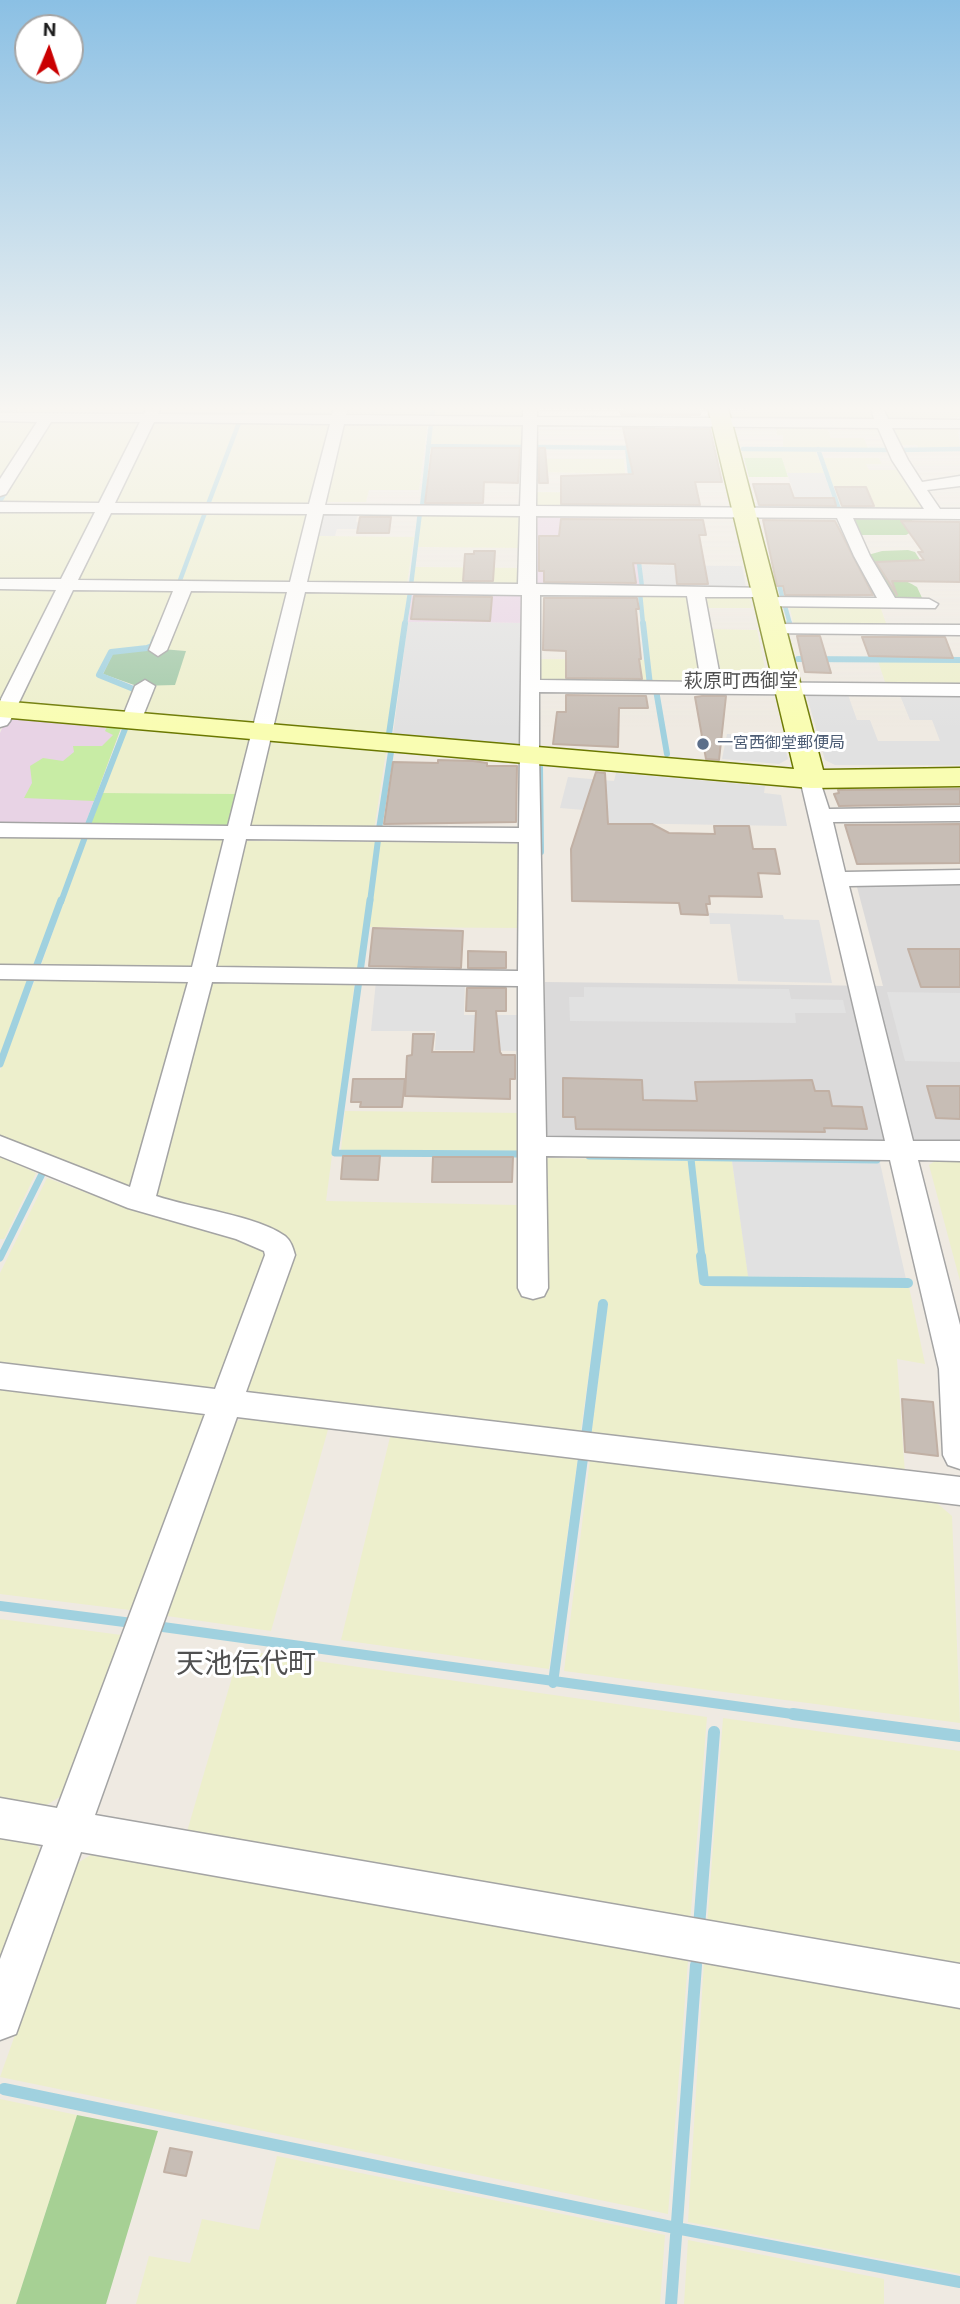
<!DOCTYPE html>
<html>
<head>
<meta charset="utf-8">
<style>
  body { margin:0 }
  #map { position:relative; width:960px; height:2304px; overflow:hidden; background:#efeae2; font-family:Roboto,sans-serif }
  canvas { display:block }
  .north { position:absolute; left:14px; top:14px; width:70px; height:70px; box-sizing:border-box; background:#fff; border:2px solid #a5a5a5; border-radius:50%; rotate:2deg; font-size:19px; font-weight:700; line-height:28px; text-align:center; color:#1d1d1d }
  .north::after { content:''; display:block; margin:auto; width:24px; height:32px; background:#ca0001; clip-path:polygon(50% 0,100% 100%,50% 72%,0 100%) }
</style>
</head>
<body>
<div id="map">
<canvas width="960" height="2304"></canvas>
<div class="north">N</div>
</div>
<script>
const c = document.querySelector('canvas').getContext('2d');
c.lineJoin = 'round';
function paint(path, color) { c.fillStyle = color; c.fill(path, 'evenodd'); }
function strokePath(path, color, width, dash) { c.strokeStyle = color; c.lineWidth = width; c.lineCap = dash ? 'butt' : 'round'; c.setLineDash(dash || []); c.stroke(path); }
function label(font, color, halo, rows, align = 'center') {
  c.font = font + ' Roboto,"Noto Sans JP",sans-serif'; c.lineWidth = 6; c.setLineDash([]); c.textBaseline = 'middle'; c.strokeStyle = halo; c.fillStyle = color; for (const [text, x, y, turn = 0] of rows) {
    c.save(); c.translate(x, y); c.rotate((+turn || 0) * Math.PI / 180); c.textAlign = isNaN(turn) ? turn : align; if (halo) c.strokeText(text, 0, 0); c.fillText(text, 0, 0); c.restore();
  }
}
paint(new Path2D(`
  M960,883V1141L877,1144L554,1139L545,1134V982L883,986L857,887Z`), '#dbdada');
paint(new Path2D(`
  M632,513L640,586L539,585L534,582V514Z
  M412,590L527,593L525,623L408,622Z
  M14,718L121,728L84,827L0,826V733L5,722Z`), '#e8d3e5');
paint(new Path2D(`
  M24,408H147L143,416L8,415Z
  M158,408H244L240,417H153Z
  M246,408H337L334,418H242Z
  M345,408H432L431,419L342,418Z
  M434,408H526V420L433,419Z
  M770,408H872L878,421L733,419L731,412H749L748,409Z
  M879,408H960V417H950L953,423L885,421Z
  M142,419L103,504H0L52,420Z
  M0,420H41L0,485Z
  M239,420L206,506L111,504L151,421Z
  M241,420L332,421L312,507H209Z
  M428,421L419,490H369L366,502H321L341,422Z
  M432,422L526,424L525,446L429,445Z
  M775,424H826L831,438H864L868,448H783V435H777Z
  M958,425L960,449H919L917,445H897L888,426Z
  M741,449L815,450L824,473H787L782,458H744Z
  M823,458H879L882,464H866L869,470H902L926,511L877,512L867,487L833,486Z
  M534,459H624L625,474L534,472Z
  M534,492L631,493L632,510L536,509Z
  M0,508L100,511L65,579L0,580Z
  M205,510L178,582L74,580L107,511Z
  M207,510H311L293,581L180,582Z
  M421,512L525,514V548L416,547Z
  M313,536L414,537L407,584L302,581Z
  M415,567L523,568L520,584H413Z
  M0,587L60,590L6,698L0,700Z
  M173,588L151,645L110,652L98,675L134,690L125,711L20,702L15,700L69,590Z
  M408,590L388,734L273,724L300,591Z
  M187,591L291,592L258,720L253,722L142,713L151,685H174L185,651L165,650Z
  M641,593L690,596L706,683L652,685Z
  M701,595L749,596L752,608H703Z
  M789,605L880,606L887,626H794Z
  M706,629L757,630L769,687L717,684Z
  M535,659L645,660L648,686L541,685Z
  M878,661H960V689L887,688Z
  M127,728L250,739L241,794L102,793Z
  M271,741L386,752L374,830L250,828L265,743Z
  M0,837L82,839L33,968L0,967Z
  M86,839L229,840L196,965L188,970L40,968Z
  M240,841L376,842L358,971L217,969L212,965Z
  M380,842L520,844L523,928L367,927Z
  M0,976L30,977L0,1058Z
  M36,977L183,978L195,985L140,1186L127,1190L0,1137V1071Z
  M216,978L355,980L326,1201L517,1205L522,1208V1293L542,1297L541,1161L549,1158L688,1161L701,1282L909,1287L925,1364L897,1359L905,1474L591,1438L608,1303L599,1301L580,1436L256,1398L244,1385L291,1251L152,1199L209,982Z
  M345,1111L524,1113L525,1151L341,1150Z
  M0,1156L36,1173L4,1239H0Z
  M694,1161H732L749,1280L706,1279Z
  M935,1161L960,1162V1281L929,1165Z
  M47,1178L120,1205L262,1243L269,1250L218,1385L204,1391L0,1367V1273Z
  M0,1385L200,1408L209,1421L138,1611L0,1594Z
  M248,1416L329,1426L271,1631L167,1616L231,1424Z
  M391,1433L578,1457L549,1669L341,1640Z
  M590,1459L931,1498L952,1516L960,1723L564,1671Z
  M0,1619L129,1636L71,1790L45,1806L0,1798Z
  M240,1650L707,1717L690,1923L186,1835Z
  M723,1718L960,1751V1968L707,1925Z
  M0,1833L34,1840L47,1861L0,1983Z
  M97,1851L688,1961L668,2214L0,2077L76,1864Z
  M704,1961L960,2006V2274L688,2222Z
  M0,2099L77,2115L16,2304H0Z
  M277,2156L665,2235L660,2304H136L149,2256L190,2263L202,2219L259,2230Z
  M688,2240L884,2279V2304H684Z`), '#edefcc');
paint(new Path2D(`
  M744,458H782L788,477H749Z
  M107,727L121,728L94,801L24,798L32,783L30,766L43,758L63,761L74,752L73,746H102L113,735L105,731Z
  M102,793L241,794L232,826L89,827Z`), '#c8eca5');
paint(new Path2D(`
  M851,516L910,517L917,529L906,535H861Z
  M908,550L915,552L922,563L897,561C898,581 902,578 917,587L923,600L905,601L891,597L868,555L882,551Z
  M77,2115L158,2131L106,2304H16Z`), '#a6d094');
paint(new Path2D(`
  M149,648L186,651L175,685L137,686L103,674L113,653Z`), '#a2c9a8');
paint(new Path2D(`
  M787,473H824L837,511L757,509L756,503L803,504L802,497H795Z
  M358,511L356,522H370L369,529H337L335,536H313L319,512Z
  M641,565L742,566L746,587L643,586Z
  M408,622L525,623L521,746L393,734Z
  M847,692L857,720H870L878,741H940L932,720H910L899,693L960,694V765H835L825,760L806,693Z
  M727,734L782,735L788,759L779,764L722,759Z
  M616,773L765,786L764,793L781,795L787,826L609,823L608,812L560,808L568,777L614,781Z
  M709,913L783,915L784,919L819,920L832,983L738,981L730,924H710Z
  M376,981L465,982L464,1015H524V1051L435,1050L436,1031H371Z
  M584,987L789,989L791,999L843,1000L846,1013H795L796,1023L570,1021L569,997H584Z
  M887,992L960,993V1062L905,1061Z
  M732,1161L880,1163L906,1279L748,1276Z`), '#e1e1e1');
strokePath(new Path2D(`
  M241,418L245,408
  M432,419L433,408
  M428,446L524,447
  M538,447L637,448
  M627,447L631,483
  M743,449L889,450
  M818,449L840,512
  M901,450L960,449
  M0,501L9,486
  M207,507L240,420
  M422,507L431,422
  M638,555L642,587
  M179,583L206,510
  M411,585L420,512
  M780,588L783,600
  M640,593L643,624
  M785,606L790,624
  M405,624L410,592`), '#a0d1df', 4.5);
strokePath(new Path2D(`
  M643,623L650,685
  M789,623L790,626
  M798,659L960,660
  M656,690L667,754
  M133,697L136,690L99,675L111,652L147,648L152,646L155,638
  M389,734L405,623
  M540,767L541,852
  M87,827L125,729
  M379,829L391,752
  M61,902L85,837
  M370,902L378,840`), '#a0d1df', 6);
strokePath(new Path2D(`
  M35,970L61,900
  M360,972L370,900
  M359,980L335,1153L522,1154
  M0,1064L32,976
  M589,1156L877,1160
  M691,1159L702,1258
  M0,1258L42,1174`), '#a0d1df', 7);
strokePath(new Path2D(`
  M701,1256L704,1281L908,1283
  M586,1437L603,1304
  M0,1606L132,1623
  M163,1627L807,1716
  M553,1683L583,1458`), '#a0d1df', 10);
strokePath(new Path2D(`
  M793,1714L960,1736
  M699,1927L714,1732
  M4,2089L676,2228L960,2282
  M671,2304L696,1965`), '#a0d1df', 12);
paint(new Path2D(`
  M0,408H16L12,413L0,417Z`), '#a0d1df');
const building = new Path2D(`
  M624,408L699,410L700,415H621L620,412H625Z
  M623,428L710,429L722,482H695L700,505L561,504V476L633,474Z
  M432,448H520L518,483L484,482L483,503H425Z
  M539,448H545L548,483H539Z
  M753,484H789L794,498H834L836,506L759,505Z
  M835,487H866L874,506H842Z
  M360,517H391L389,533H357Z
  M561,519L703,520L706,535H699L708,584H677L675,564L633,563L636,583L544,582V571H539V536H559Z
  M763,520L835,521L873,595H785L783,586H777Z
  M901,521L960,522V582L892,581L897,595L876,562L924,560L918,552H923Z
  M474,551H495L493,581H463L465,554H474Z
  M414,596L492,597L490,621L411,619Z
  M544,598H637L639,609H636L641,659H639L642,679L566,678V651L543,650Z
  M797,636H820L831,673L805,672Z
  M862,637H945L953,658L869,656Z
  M566,695L646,696L648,708H619L618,747L553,744L557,712H566Z
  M702,696H726L719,760L706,759L695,697Z
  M438,760L473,761L487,763V766H517L516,822L384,824L393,762L438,763Z
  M596,772L605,773L608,824H652L669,833L715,834L714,826H749L753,849H775L780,874L758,873L762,897L709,896L710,904H706L708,915L681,914L679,903L572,901L571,849Z
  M960,789V804L839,806L834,794L839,793L838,790Z
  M960,824V863L857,864L845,825Z
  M373,928L463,931L461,968L369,966Z
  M908,949H960V987H921Z
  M468,951L506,952V968H468Z
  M467,988H506V1011H496L500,1052L502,1055H515V1079H510V1099L405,1096L407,1056L412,1055L413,1034H434L432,1052H474L476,1011H466Z
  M563,1078L642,1080L643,1100L697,1101L695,1082L812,1080L815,1091H829L832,1106L862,1107L867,1129L824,1128L825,1132L576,1129L575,1117H563Z
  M353,1079H405L402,1107H360L361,1102H351Z
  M927,1086H960V1119L936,1118Z
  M343,1156H380L378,1180L341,1179Z
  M433,1157H513L512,1182H432Z
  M902,1399L933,1402L938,1456L905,1452Z
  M170,2148L192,2152L186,2176L164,2172Z`);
paint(building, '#c7bdb5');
strokePath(building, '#c1b0a4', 2);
const street = new Path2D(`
  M147,408H161L158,414L332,415L334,408H348L346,415L523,417V408H537V417L874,419L871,408H883L888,419L960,420V428H892L908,460L922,482L960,476V486L927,490L940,509H960V519L853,518L870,556L895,598L929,599L938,604L935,608L760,606L757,602L766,597L877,598L854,556L837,518L536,516V584L769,588L772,592L763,597H705L721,682L960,684V696L539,692V754L546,1137L885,1141L800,779L804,775H818L829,809L960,807V821L833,822L845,872L960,870V884L849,886L913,1141H960V1161L918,1160L960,1325V1469L948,1465L943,1455L939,1369L890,1160L546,1156L548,1288L544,1296L533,1299L522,1296L518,1288V986L212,982L156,1196C191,1208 258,1216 285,1236C291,1241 293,1248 295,1255L246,1392L960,1477V1505L237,1417L95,1815L960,1964V2008L81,1852L16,2034L0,2040V1959L43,1845L0,1838V1798L57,1808L205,1414L0,1389V1363L215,1389L265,1255L264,1251L236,1239L128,1208L0,1156V1136L130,1187L188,982L0,979V965L192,967L224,839L0,837V823L228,826L287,592L191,591L167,650L158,656L149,650L173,591L73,590L10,721L7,725L0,727V701L56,590L0,589V579H61L95,512H0V502L99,503L140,422H51L6,494L0,496V479L37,422L0,421V413L144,414ZM154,422L330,424L309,504L115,503ZM344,424L523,425L520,506L325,505ZM537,425L878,428L892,460L924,509L536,506ZM111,513L307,514L290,582L78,580ZM323,514L520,516L518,584L307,582ZM305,592L522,595L519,828L250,826ZM540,595L687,596L701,682L540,680ZM246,839L519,842L518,971L216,967Z
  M772,624L960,625V635L766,633L763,629L766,625Z
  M145,680L155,686L141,721L138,725H124L121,721L135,686Z`);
const secondary = new Path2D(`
  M708,408H728L823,770L960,768V786L811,788L0,717V701L794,769Z`);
strokePath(street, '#a4a4a4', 3);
strokePath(secondary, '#6b7800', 3);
paint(street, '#fff');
paint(secondary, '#f9fdb2');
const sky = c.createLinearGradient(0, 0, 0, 730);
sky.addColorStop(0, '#8bc0e4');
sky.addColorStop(0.56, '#f8f6f2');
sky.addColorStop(1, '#f8f6f200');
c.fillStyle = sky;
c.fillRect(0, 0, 960, 730);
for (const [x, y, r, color] of [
  [703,744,7,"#5c6f8a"]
]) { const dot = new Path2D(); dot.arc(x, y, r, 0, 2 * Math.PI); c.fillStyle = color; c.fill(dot); strokePath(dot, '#fff', 2.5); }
label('16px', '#4e5e75', '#fff', [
  ["一宮西御堂郵便局",717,744]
], 'left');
label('19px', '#505050', '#fff', [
  ["萩原町西御堂",741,682]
]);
label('28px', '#505050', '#fff', [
  ["天池伝代町",246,1666]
]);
</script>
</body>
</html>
